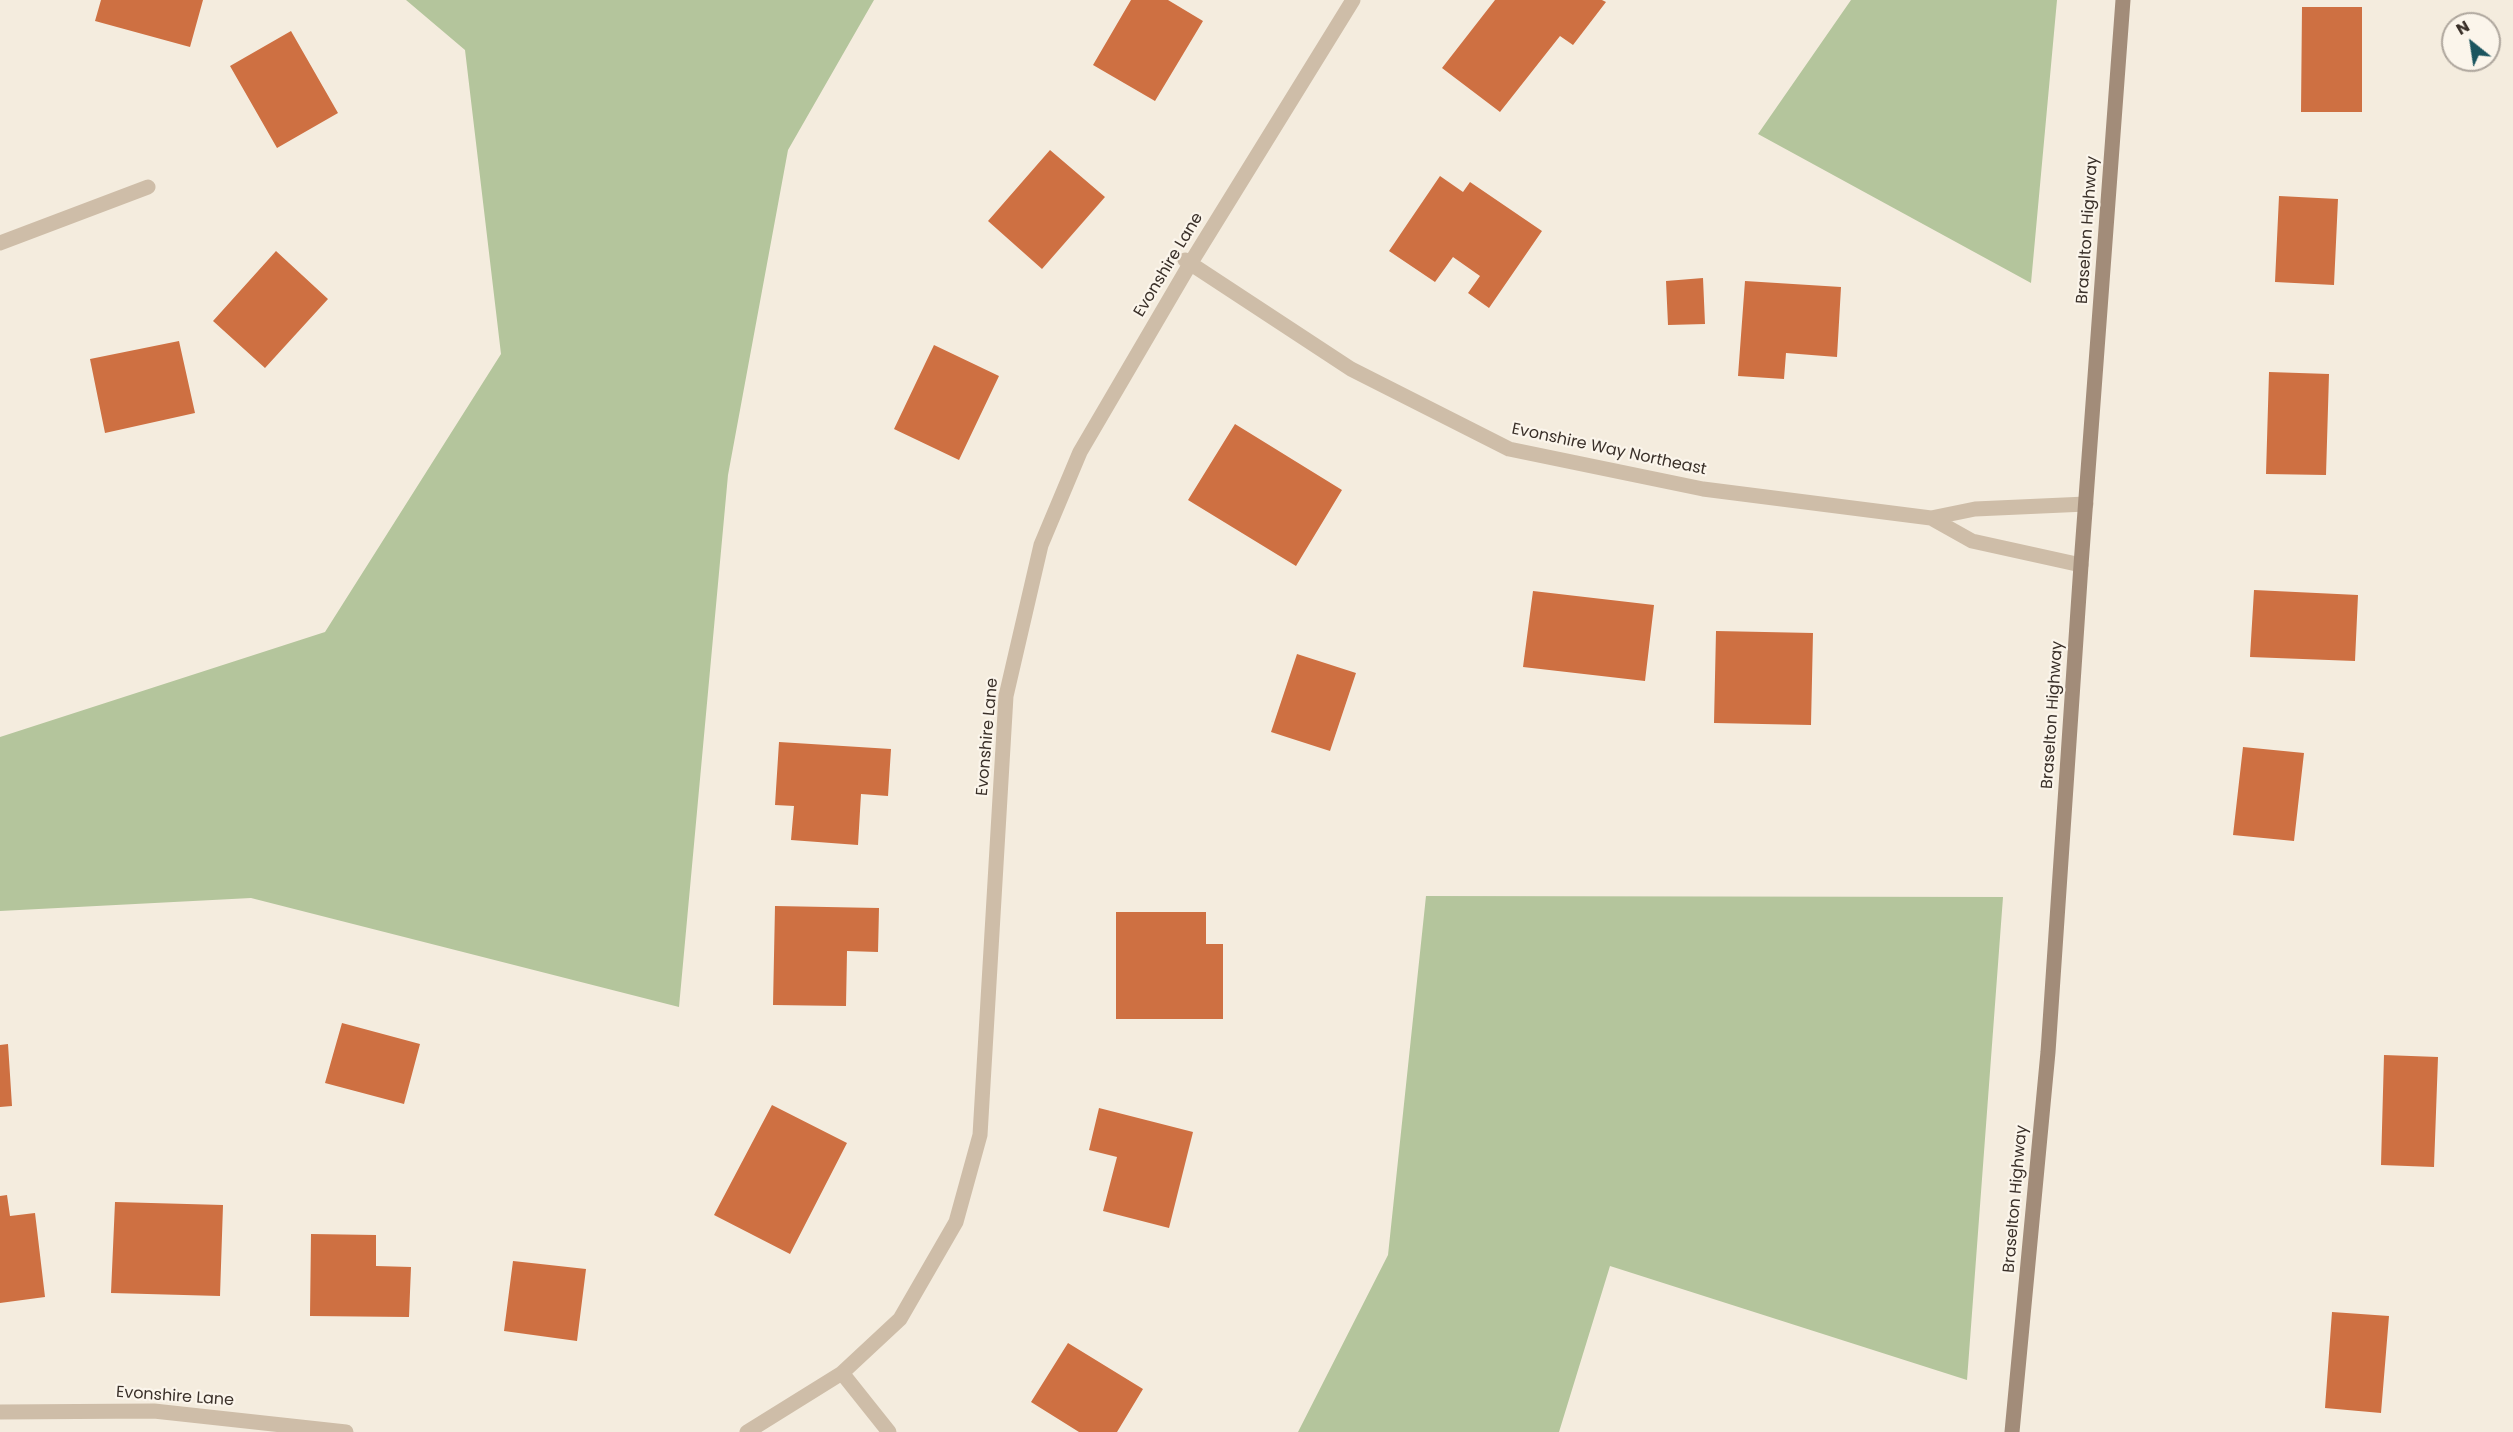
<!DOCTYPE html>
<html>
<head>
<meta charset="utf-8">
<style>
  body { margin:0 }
  #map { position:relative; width:2513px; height:1432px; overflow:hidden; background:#f4ecde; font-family:Poppins,sans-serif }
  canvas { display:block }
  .north { position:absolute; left:2441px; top:12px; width:60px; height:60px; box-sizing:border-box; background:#fbf5eb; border:2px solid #aea69d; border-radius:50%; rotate:330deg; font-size:16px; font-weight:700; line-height:24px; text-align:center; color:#3a3029 }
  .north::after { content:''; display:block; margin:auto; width:21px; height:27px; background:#1b555f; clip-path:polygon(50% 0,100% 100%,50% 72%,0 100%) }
</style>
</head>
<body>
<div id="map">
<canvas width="2513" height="1432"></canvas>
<div class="north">N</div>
</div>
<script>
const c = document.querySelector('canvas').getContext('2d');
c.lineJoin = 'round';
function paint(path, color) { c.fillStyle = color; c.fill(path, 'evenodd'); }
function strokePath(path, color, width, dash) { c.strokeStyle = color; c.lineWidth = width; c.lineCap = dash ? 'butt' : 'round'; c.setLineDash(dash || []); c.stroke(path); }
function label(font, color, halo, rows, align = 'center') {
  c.font = font + ' Poppins,sans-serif'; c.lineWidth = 4.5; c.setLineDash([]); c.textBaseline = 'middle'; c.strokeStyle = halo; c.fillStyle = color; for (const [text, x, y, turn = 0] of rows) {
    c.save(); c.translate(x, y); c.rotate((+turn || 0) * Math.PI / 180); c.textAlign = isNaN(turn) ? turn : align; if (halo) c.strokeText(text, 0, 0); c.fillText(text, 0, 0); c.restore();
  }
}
paint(new Path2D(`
  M406,0H874L788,150L728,475L679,1007L251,898L0,911V737L325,632L501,354L465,50Z
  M1851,0H2057L2031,283L1758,134Z
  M1426,896L2003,897L1967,1380L1610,1266L1559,1432H1298L1388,1255Z`), '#b4c59c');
paint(new Path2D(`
  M101,0H203L190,47L95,21Z
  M1131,0H1168L1203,21L1155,101L1093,65Z
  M1495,0H1602L1606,2L1573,45L1560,36L1500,112L1442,68Z
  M2302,7H2362V112H2301Z
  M291,31L338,113L277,148L230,66Z
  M1050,150L1105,197L1042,269L988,221Z
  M1440,176L1463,192L1470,182L1542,231L1489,308L1468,293L1480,276L1453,257L1435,282L1389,251Z
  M2279,196L2338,199L2334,285L2275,282Z
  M276,251L328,299L265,368L213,321Z
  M1703,278L1705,324L1668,325L1666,281Z
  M1745,281L1841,287L1837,357L1786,353L1784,379L1738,376Z
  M179,341L195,413L105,433L90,359Z
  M934,345L999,376L959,460L894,429Z
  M2269,372L2329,374L2326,475L2266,474Z
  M1235,424L1342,490L1296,566L1188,500Z
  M2254,590L2358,595L2355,661L2250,657Z
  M1533,591L1654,605L1645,681L1523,667Z
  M1716,631L1813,633L1811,725L1714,723Z
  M1297,654L1356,673L1330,751L1271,732Z
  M779,742L891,749L888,796L861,794L858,845L791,840L794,806L775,805Z
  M2243,747L2304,753L2294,841L2233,835Z
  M775,906L879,908L878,952L847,951L846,1006L773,1005Z
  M1116,912H1206V944H1223V1019H1116Z
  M342,1023L420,1044L404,1104L325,1083Z
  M8,1044L12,1106L0,1107V1045Z
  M2384,1055L2438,1057L2434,1167L2381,1165Z
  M772,1105L847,1143L790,1254L714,1215Z
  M1099,1108L1193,1132L1169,1228L1103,1211L1117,1157L1089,1150Z
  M7,1195L10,1216L35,1213L45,1297L0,1303V1196Z
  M115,1202L223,1205L220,1296L111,1293Z
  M311,1234L376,1235V1266L411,1267L409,1317L310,1316Z
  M513,1261L586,1269L577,1341L504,1331Z
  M2332,1312L2389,1316L2381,1413L2325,1408Z
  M1068,1343L1143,1389L1117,1432H1079L1031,1402Z`), '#ce7042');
strokePath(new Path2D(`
  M0,243L148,187
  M1185,260L1351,369L1509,449L1703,489L1931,518L1975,509L2086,504
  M1931,518L1972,541L2081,565
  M842,1373L889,1432
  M0,1412L154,1411L346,1432
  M747,1432L842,1373L900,1319L956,1222L980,1135L1006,696L1041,545L1080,452L1190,264L1353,0`), '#cebda8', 15);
strokePath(new Path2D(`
  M2012,1432L2048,1052L2081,565L2123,0`), '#a28c79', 15);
label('16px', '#3a3029', '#fbf5eb', [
  ["Braselton Highway",2088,230,-86],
  ["Evonshire Lane",1169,265,-59],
  ["Evonshire Way Northeast",1609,450,12],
  ["Braselton Highway",2053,715,-86],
  ["Evonshire Lane",988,737,-85],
  ["Braselton Highway",2016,1199,-85],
  ["Evonshire Lane",175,1397,4]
]);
</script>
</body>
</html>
